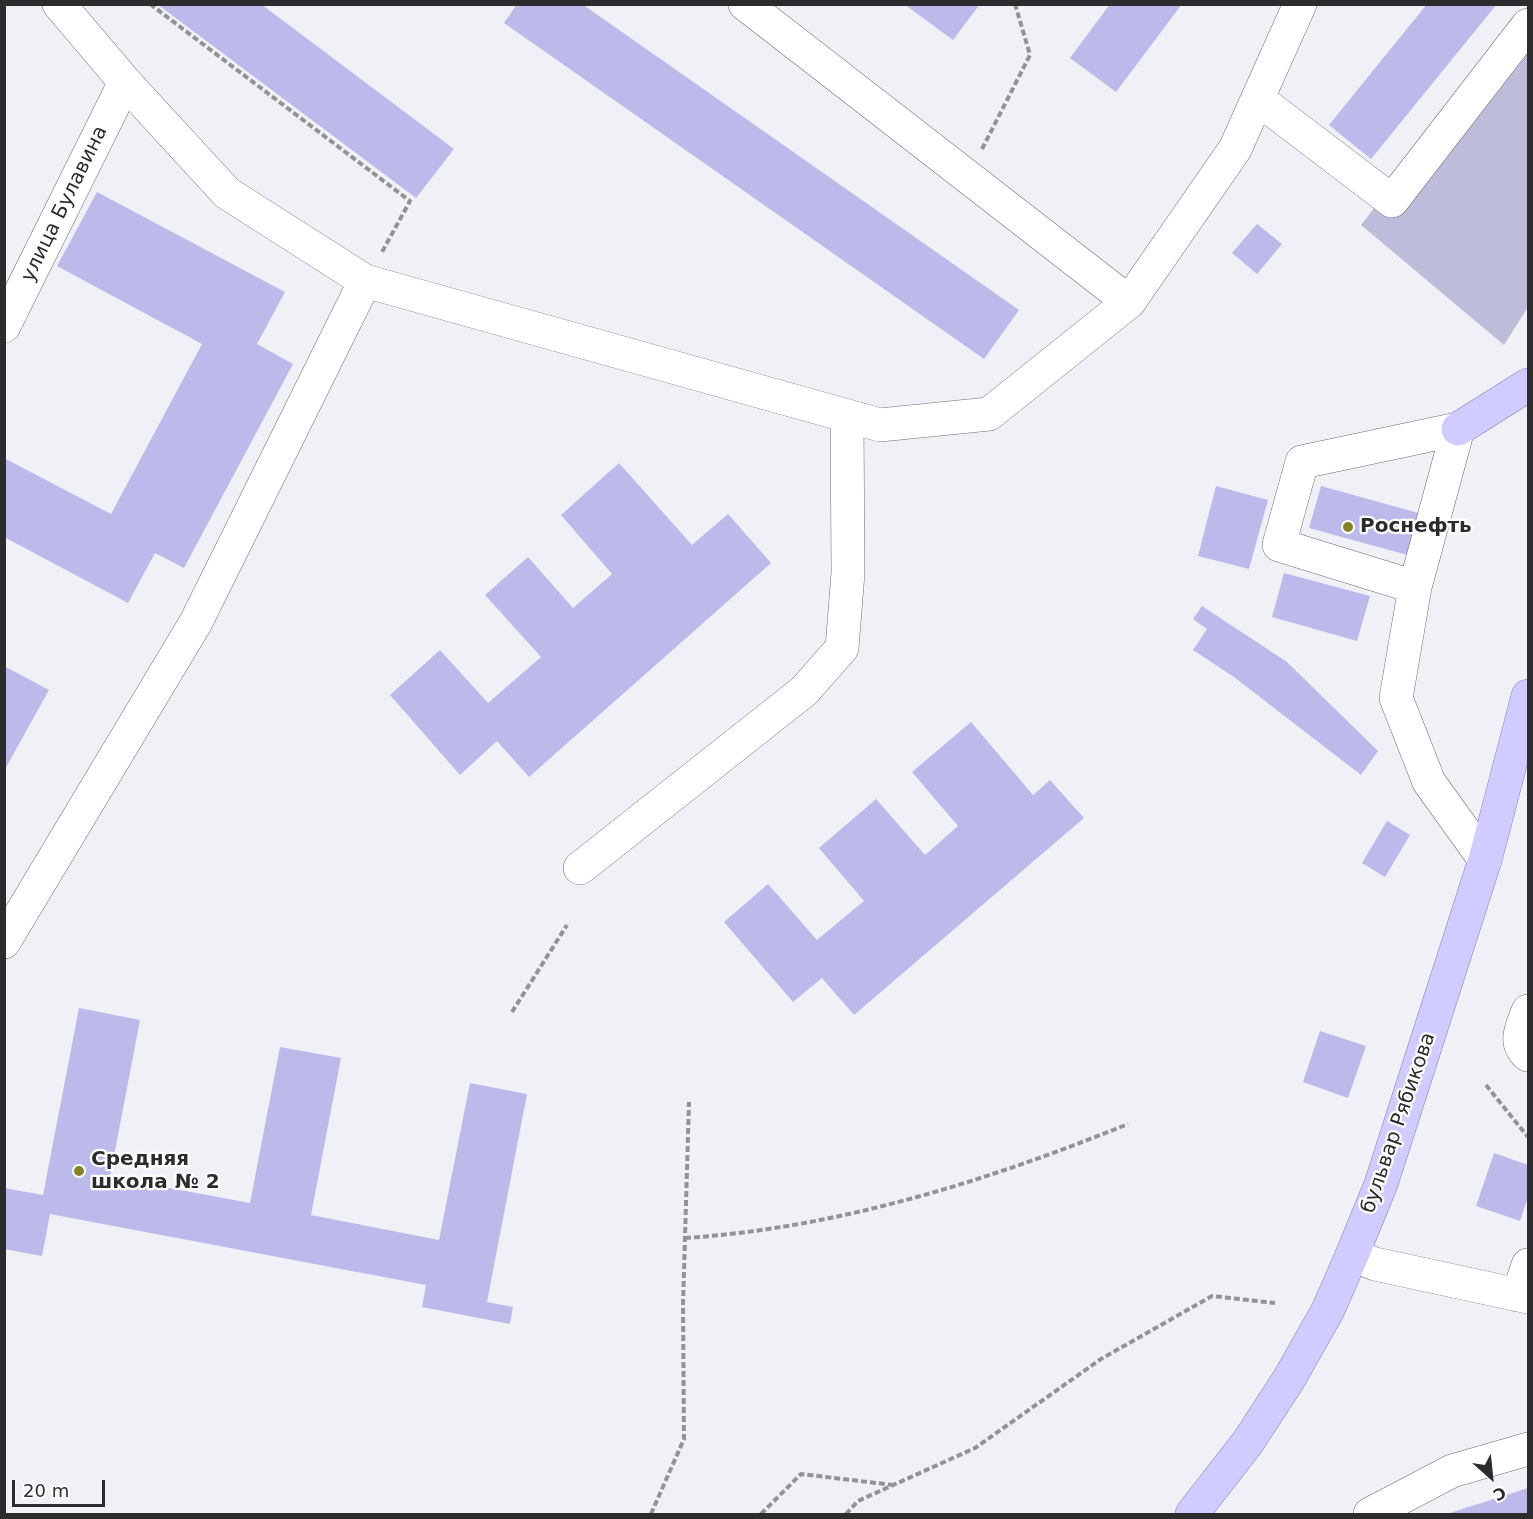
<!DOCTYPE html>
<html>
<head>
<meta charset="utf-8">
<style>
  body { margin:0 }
  #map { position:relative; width:1533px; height:1519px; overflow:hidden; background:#f0f0f7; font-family:"DejaVu Sans",sans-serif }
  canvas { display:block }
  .frame { position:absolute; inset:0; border:6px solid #2c2c2e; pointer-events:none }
  .north { position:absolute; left:1461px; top:1447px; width:60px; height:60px; -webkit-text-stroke:4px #fefefe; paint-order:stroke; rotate:153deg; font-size:16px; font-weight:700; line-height:24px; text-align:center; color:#2c2c2e }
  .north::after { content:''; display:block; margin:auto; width:21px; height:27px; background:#2c2c2e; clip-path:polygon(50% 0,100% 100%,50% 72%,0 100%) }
  .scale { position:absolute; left:12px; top:1480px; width:93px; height:27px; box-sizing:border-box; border:3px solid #2c2c2e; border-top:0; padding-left:8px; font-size:18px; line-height:21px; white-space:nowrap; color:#2c2c2e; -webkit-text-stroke:4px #fefefe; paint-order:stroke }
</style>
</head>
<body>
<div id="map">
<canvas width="1533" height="1519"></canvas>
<div class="frame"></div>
<div class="north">С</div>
<div class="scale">20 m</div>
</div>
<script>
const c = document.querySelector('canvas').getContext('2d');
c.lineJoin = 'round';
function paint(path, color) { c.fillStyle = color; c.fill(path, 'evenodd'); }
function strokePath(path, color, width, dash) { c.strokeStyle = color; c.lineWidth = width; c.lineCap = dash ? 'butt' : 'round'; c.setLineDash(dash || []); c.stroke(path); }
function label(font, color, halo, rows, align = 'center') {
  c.font = font + ' "DejaVu Sans",sans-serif'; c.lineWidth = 4.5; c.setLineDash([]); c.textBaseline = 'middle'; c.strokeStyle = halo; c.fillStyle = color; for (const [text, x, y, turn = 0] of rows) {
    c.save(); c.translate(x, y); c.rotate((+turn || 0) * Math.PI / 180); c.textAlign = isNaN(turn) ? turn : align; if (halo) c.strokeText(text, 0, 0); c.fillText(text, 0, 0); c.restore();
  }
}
paint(new Path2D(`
  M1528,10V307L1504,345L1361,225Z`), '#bdbddb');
paint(new Path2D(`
  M157,4H261L454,149L416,198Z
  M517,4H582L1019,310L984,359L504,23Z
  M904,4H980L953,40Z
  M1110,4H1182L1116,92L1070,58Z
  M1427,4H1497L1371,159L1329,125Z
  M97,192L285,292L257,344L293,364L184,568L155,553L128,603L4,537V458L111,514L202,344L57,266Z
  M1257,224L1282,244L1257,274L1232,253Z
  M619,463L692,545L728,514L771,563L529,777L497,741L460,775L390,695L440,650L488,703L541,657L485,595L528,557L573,608L612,574L561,515Z
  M1216,486L1268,500L1249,569L1198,556Z
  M1321,486L1422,514L1411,556L1309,528Z
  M1284,573L1370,596L1357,641L1272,617Z
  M1202,606L1287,662L1378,751L1361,775L1234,677L1193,650L1207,629L1193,619Z
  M4,666L49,690L4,771Z
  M971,722L1033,795L1050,780L1084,818L854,1015L822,978L793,1002L724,922L768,884L817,940L864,901L819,848L876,799L925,855L958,826L912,772Z
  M1387,821L1410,835L1385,877L1362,863Z
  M79,1008L140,1020L110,1177L250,1203L280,1047L341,1058L311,1215L439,1240L470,1083L527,1094L487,1302L513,1307L510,1324L422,1307L426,1285L50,1214L42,1256L4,1249V1188L43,1195Z
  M1320,1031L1366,1046L1348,1098L1303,1082Z
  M1494,1153L1528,1165V1197L1520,1221L1476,1206Z
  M1528,1488V1514H1447Z`), '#bcbaeb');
const minor = new Path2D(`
  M59,4L125,82L227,193L365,281L880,425L989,414L1129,302L1235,149L1300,4
  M745,4L1129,302
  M1258,99L1392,201L1528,25
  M4,326L125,82
  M1415,587L1458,429L1302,462L1279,545L1415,587L1396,698L1429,782L1485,860
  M580,868L804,691L842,648L848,573L847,417
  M4,942L196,622L365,281
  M1528,1011C1522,1027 1513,1042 1528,1055
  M1352,1255L1375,1264L1528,1297
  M1518,1295L1528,1265
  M1370,1514L1452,1471L1528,1449`);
const major = new Path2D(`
  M1458,429L1528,385
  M1192,1514L1248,1442L1289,1379L1328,1310L1352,1255L1381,1184L1485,860L1528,696`);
strokePath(minor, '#6c6c72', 34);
strokePath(major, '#827eb6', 34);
strokePath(new Path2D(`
  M150,4L410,201L382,252
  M982,149L1030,55L1015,4
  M512,1012L567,925
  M1486,1085L1528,1137
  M685,1238C838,1228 987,1181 1128,1124
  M651,1514L684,1439L683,1305L689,1102
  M761,1514L801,1474L893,1485
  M846,1514L858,1501L975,1448L1101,1359L1212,1296L1275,1303`), '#929297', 4, [6, 3]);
strokePath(minor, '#fff', 33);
strokePath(major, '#d0ccff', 33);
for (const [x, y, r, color] of [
  [1348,527,6,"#868129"],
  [79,1171,6,"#868129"]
]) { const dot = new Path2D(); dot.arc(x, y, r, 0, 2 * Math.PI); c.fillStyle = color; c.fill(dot); strokePath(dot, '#fefefe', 2); }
label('20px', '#2c2c2e', '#fefefe', [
  ["улица Булавина",65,204,-64],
  ["бульвар Рябикова",1399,1123,-71]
]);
label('bold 20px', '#2c2c2e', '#fefefe', [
  ["Роснефть",1360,527],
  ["Средняя",91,1160],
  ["школа № 2",91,1183]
], 'left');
</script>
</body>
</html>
